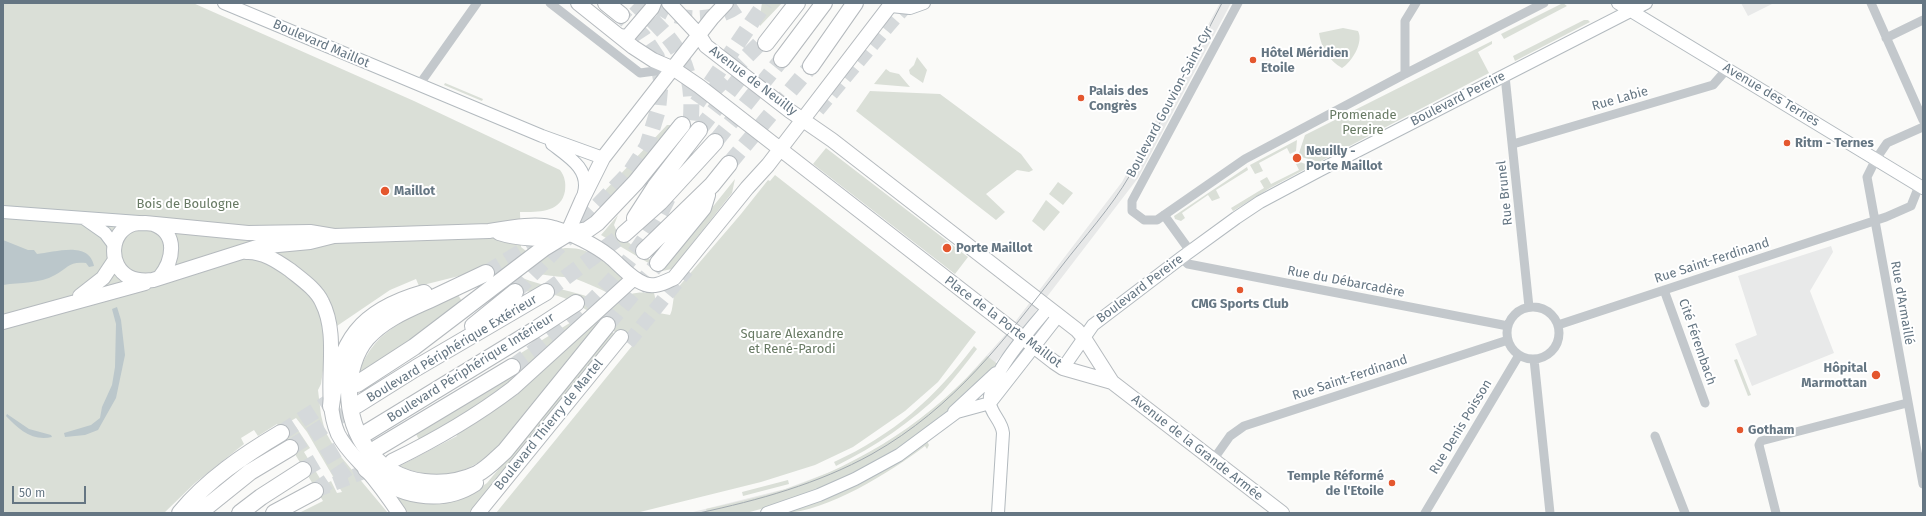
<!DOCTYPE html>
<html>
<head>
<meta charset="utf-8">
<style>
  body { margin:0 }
  #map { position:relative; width:1926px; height:516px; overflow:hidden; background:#fafaf8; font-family:"Fira Sans",sans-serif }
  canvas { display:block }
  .frame { position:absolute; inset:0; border:4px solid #657683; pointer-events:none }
  .scale { position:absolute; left:12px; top:486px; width:74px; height:18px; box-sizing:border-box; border:2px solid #657683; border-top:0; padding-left:5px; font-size:12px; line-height:14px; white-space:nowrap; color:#657683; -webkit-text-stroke:3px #fff; paint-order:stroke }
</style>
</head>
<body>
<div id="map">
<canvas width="1926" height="516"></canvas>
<div class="frame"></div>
<div class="scale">50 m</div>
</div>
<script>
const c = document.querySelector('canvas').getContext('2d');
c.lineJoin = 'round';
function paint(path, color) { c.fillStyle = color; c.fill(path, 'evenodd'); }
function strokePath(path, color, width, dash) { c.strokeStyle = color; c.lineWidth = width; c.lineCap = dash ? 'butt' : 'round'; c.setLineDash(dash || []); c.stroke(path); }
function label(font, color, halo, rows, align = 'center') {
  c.font = font + ' "Fira Sans",sans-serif'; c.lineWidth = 4; c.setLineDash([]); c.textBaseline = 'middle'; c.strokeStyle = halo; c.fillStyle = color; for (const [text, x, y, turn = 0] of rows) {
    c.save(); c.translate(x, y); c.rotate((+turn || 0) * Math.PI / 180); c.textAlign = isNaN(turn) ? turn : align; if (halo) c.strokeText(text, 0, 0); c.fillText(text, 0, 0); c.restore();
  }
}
paint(new Path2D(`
  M1220,3H1231L1138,178L1010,345L985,375L902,445L734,513H689L785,489L838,469L872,451L904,431L942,402L961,384L1005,335L1122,182Z
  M1741,3H1774L1748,16Z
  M1831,246L1833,252L1810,291L1834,353L1752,386L1735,344L1757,335L1738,276Z`), '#e8e9e9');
paint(new Path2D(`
  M3,3H193L414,101L560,170C565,177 566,183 565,191C561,213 538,212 520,212L521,247L526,251L489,281L482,267L459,276L419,286L416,279L390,290L334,328L325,356L321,384L318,390L321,415L325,431L333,445L342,458L388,513H299L323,501L277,424L258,436L254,430L241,438L244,444L195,483L164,513H3ZM296,418L307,432L342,492L337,493L331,481L324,485L304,452L310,448L296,427L289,422Z
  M762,3H782L760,26V15Z
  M1563,3L1567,6L1504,39L1501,34Z
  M1584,20H1588L1590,22L1515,61L1513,56Z
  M1343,28L1358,31C1364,42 1352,62 1342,68C1329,61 1321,47 1319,33Z
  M1492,41V44L1478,52L1489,73L1319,162L1298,156L1305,135Z
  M917,57L927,70L923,83L910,74L909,70L914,65Z
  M886,69L890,72L899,74L910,87L874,84Z
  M445,83L483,99L482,101L444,85Z
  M870,91L940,94L1021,154L1033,170L1029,172L1017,170L986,194L1005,212L996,220L856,111Z
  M667,125H671L636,171L602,206L597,199Z
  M1297,140L1296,151L1290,154L1287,148L1259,163L1263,171L1255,174L1250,165Z
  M826,148L968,257L955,274L813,164Z
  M1300,162L1311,166L1270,188L1233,211L1231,208L1264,188L1260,181L1267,177L1271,184L1299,170L1296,164Z
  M1247,167L1248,170L1216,190L1220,198L1212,201L1208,195L1182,213L1185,218L1181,221L1175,219L1174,216Z
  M775,175L976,332L938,382L905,411L853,447L815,465L761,482L636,513H496L632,346L599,319C620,299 623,290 654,293L659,313L670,315C673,310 673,298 675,291L741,214L768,180L770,181Z
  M735,179L732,193L672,269L662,271L601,235L618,215L614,225L618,234L654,263L667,264Z
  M1058,182L1073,193L1063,205L1049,194Z
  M1046,200L1060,212L1044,231L1032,221Z
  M565,248C590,247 603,260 621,276L622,279L620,283L608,293C598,288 587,283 576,279C560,275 540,278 527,268L551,251Z
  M520,277C546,288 574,290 600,301L588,311C557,290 535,290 499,293Z
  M458,295L462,301L403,346L359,373C374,326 417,315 458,295Z
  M586,313L599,323L499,446C471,474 438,483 400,466L457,436L450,423L419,440L416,434L535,363L495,369Z
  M612,332L614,333L608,341L471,513H408L396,498L399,495L478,489L487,483Z
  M974,346L977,349C966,363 955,378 942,392C912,422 874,447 836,466L834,462C893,435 935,398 974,346Z
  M987,356L999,365L949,411L893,452L831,485L783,503L746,513H707L706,509C733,503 760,497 786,489C864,463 933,418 987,356Z
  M1737,359L1751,395L1748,396L1734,360Z
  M927,441L929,445L927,449L925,446C891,472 826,512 784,513Z
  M788,480L789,484L743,496L742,492Z`), '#dadfd7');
paint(new Path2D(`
  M3,240L28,250H34L37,254C54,253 89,240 94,266L89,267L86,263C69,261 68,268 55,275C39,284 21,282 3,285Z
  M117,307L121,320L125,355L116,398L98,430L85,435L65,437L64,433L91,425L100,418L102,407L112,385L115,367L116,324L112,309Z
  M7,414L29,429L51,435L52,437C33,442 18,429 6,416Z`), '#bbc7cb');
strokePath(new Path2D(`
  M818,110L890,24L909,3
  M628,343L687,270
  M315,491L377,467`), '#d5d9db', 14, [14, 7]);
strokePath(new Path2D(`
  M635,3C650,18 667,33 678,51C695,79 694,120 685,150
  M656,3C678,25 717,22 741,3
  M714,90L764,39
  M697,103L765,3
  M699,130L742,75
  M715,142L782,59
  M729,164L811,66
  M486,273L551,234
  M515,292L631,171L647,146L658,110L661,80L657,57L643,36L621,15
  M546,292L624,234
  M607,325L658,263
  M512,367C576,321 639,265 671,191
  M281,433L341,394
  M290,448L357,405
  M303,470L366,433
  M315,491L370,453`), '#d5d9db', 16, [16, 8]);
const secondary = new Path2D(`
  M224,3L542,136L603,158
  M1618,3L1923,188
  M891,6L910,8L924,3
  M552,144C569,157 590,169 584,193
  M3,212L139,222
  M85,219L105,233L114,245
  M1063,368L1093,325L1181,258L1236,218L1260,202L1320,170L1646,3
  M954,412L996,373
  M767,513L819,495L855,479L899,455L957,412L990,403L1058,316
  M998,513L1003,433C1002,421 991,414 990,403C986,377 1032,328 1048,308`);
const primary = new Path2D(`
  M578,3L633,47L653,60L674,69L699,86L1054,362L1063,368L1112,382L1282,513
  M669,3L699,35L706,46L790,111L832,140L1077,330L1084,338L1112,382
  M621,36L625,37L629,35L652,8L654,3
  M153,224C179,233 173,261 160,277
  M499,233C514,238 548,242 563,235
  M567,234L582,200L603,158L712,18L726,3
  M334,236L310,242L257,247L153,280C145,281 137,281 129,277C108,266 109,232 133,224C136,223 141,223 145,223L248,233L310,232L334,236L489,231C507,228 537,222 554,228C571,233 595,245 609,256C620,265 631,279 645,284C655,288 665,282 674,278L747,188L768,165L892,3
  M246,252C262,251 277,261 290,270C301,279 316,289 322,302C342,341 320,392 338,434C345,448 356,458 366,469C378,483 389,498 399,513
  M80,296L103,278L115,260
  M3,322L145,283
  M392,461C435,440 475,417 513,388L634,278
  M478,513L621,337`);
const highway = new Path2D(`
  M606,3L621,15
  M766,43L797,3
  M782,59L824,3
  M811,66L855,3
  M635,218L655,187L699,130
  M624,234L660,202L715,142
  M644,251L712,185L729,164
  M658,263L703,208L707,195
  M486,273C467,282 448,291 429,300C407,310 384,319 367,338C355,352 349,373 349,391C349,437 377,476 424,482C442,484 460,482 477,474C488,468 496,459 505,451L607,325
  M473,326L515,292
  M357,384L414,347L544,248L567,234L587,230L597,223L636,182L682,125
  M357,405L416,368L546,292
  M331,406C339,341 360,311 424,293
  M366,433L533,331L576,303
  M377,448L512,367
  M366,469C397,495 440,506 475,483
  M180,513C207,480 244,455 281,433
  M199,513L250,472L290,448
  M240,513L261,497L303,470
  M274,513L315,491`);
strokePath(secondary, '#b3babf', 14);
strokePath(primary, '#b5babe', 16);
strokePath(highway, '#b4b9bd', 18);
strokePath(new Path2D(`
  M550,3L640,73L670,69
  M1238,3L1132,201V211L1144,220H1157L1245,159L1405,74L1544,3
  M1871,3L1923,120
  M1886,38L1923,20
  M1405,74V21L1416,3
  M1505,76L1529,307
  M419,85L477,3
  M1923,127L1887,143L1876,159L1867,177L1923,484
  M1513,144L1713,85L1727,69
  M1164,215L1190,251
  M1181,258L1188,264L1508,326
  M1664,290L1705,403
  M1507 333a26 26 0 1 1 52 0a26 26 0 1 1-52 0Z
  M1558,325L1886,217L1911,206L1919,186
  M1534,359L1550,513
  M1655,436L1685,513
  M1213,460L1230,436L1244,426L1508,340
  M1425,513L1519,355
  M1776,513L1759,445L1761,441L1907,403`), '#c3c8cc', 9);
strokePath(secondary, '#fff', 12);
strokePath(primary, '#fff', 14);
strokePath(highway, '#fff', 16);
strokePath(new Path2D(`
  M699,513C759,500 818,484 872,454C955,407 1004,340 1061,267C1084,237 1111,208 1130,175C1164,120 1192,60 1222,3`), '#a2aab0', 1);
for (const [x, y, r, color] of [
  [1253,60,4,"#e4572e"],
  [1081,98,4,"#e4572e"],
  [1787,143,4,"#e4572e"],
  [1297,158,5,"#e4572e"],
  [385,191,5,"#e4572e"],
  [947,248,5,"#e4572e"],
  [1240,290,4,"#e4572e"],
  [1876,375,5,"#e4572e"],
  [1740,430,4,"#e4572e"],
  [1392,483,4,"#e4572e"]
]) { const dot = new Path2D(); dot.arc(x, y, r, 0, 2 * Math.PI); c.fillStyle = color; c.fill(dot); strokePath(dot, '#fff', 1.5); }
label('13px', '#657683', '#fff', [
  ["Boulevard Maillot",321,44,23],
  ["Avenue de Neuilly",753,81,37],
  ["Avenue des Ternes",1771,95,31],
  ["Boulevard Pereire",1458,99,-27],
  ["Rue Labie",1620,99,-16],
  ["Boulevard Gouvion-Saint-Cyr",1170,102,-62],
  ["Rue Brunel",1505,193,-96],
  ["Rue Saint-Ferdinand",1712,261,-18],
  ["Rue du Débarcadère",1346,282,11],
  ["Boulevard Pereire",1140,289,-37],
  ["Rue d'Armaillé",1902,303,80],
  ["Place de la Porte Maillot",1003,322,37],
  ["Cité Férembach",1697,342,71],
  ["Boulevard Périphérique Extérieur",452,349,-31],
  ["Boulevard Périphérique Intérieur",471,368,-32],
  ["Rue Saint-Ferdinand",1350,378,-18],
  ["Boulevard Thierry de Martel",549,425,-51],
  ["Rue Denis Poisson",1461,427,-59],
  ["Avenue de la Grande Armée",1197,448,38]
]);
label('bold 13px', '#657683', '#fff', [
  ["Hôtel Méridien",1261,53],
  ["Etoile",1261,68],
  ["Palais des",1089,91],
  ["Congrès",1089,106],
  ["Ritm - Ternes",1795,143],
  ["Neuilly -",1306,151],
  ["Porte Maillot",1306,166],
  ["Maillot",394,191],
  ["Porte Maillot",956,248],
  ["CMG Sports Club",1240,304,"center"],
  ["Hôpital",1867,368,"right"],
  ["Marmottan",1867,383,"right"],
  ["Gotham",1748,430],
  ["Temple Réformé",1384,476,"right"],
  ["de l'Etoile",1384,491,"right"]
], 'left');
label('13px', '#687a64', '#fff', [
  ["Promenade",1363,115],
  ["Pereire",1363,130],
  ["Bois de Boulogne",188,204],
  ["Square Alexandre",792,334],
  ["et René-Parodi",792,349]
]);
</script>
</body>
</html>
